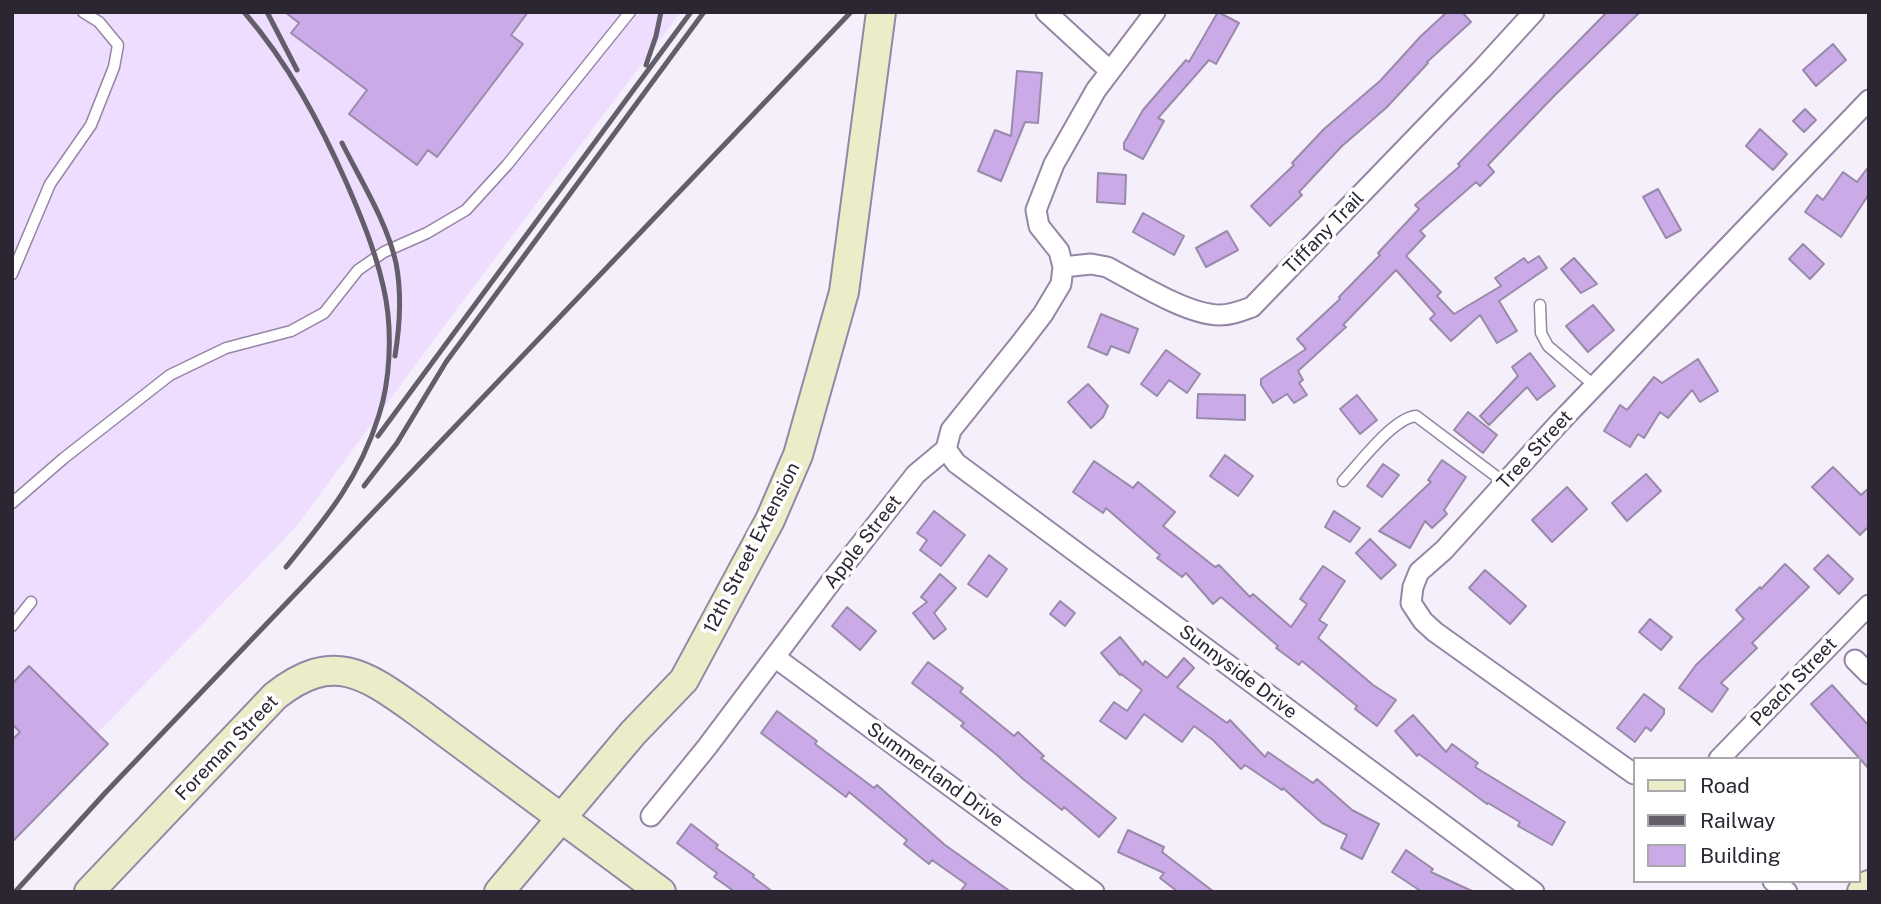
<!DOCTYPE html>
<html>
<head>
<meta charset="utf-8">
<style>
  body { margin:0 }
  #map { position:relative; width:1881px; height:904px; overflow:hidden; background:#f5effc; font-family:"Public Sans",sans-serif }
  canvas { display:block }
  .frame { position:absolute; inset:0; border:14px solid #2c2532; pointer-events:none }
  .legend { position:absolute; left:1633px; top:757px; width:228px; height:126px; box-sizing:border-box; background:#fff; border:2px solid #aba8ad; margin:0; padding:9px 12px; list-style:none; font-size:21px; color:#2c2532 }
  .legend li { display:flex; align-items:center; gap:14px; height:35px }
  .legend b { width:35px; border:2px solid #aba8ad }
</style>
</head>
<body>
<div id="map">
<canvas width="1881" height="904"></canvas>
<div class="frame"></div>
<ul class="legend">
<li><b style="height:9px;background:#ebecc8"></b>Road</li>
<li><b style="height:9px;background:#645e6b"></b>Railway</li>
<li><b style="height:19px;background:#caaae7"></b>Building</li>
</ul>
</div>
<script>
const c = document.querySelector('canvas').getContext('2d');
c.lineJoin = 'round';
function paint(path, color) { c.fillStyle = color; c.fill(path, 'evenodd'); }
function strokePath(path, color, width, dash) { c.strokeStyle = color; c.lineWidth = width; c.lineCap = dash ? 'butt' : 'round'; c.setLineDash(dash || []); c.stroke(path); }
function label(font, color, halo, rows, align = 'center') {
  c.font = font + ' "Public Sans",sans-serif'; c.lineWidth = 7; c.setLineDash([]); c.textBaseline = 'middle'; c.strokeStyle = halo; c.fillStyle = color; for (const [text, x, y, turn = 0] of rows) {
    c.save(); c.translate(x, y); c.rotate((+turn || 0) * Math.PI / 180); c.textAlign = isNaN(turn) ? turn : align; if (halo) c.strokeText(text, 0, 0); c.fillText(text, 0, 0); c.restore();
  }
}
paint(new Path2D(`
  M12,12H681L453,314L295,528L12,822Z`), '#eeddfe');
const building = new Path2D(`
  M285,12H528L511,35L523,44L437,157L428,150L417,165L349,114L367,90L291,33L299,23Z
  M1218,12L1239,23L1216,64L1209,60L1158,118L1164,121L1143,159L1124,149V143L1143,110L1186,60L1189,62Z
  M1447,12H1462L1471,22L1427,62L1428,63L1386,108L1342,146L1299,192L1302,195L1270,226L1251,206L1294,165L1292,163L1324,129L1380,81L1421,36Z
  M1607,12H1640L1555,95L1488,165L1494,172L1480,186L1476,182L1420,231L1425,236L1406,256L1441,292L1437,296L1454,314L1501,286L1495,278L1524,258L1528,263L1539,256L1547,268L1499,301L1517,331L1497,343L1480,315L1451,341L1430,319L1435,314L1396,270L1343,325L1346,327L1298,371L1303,380L1299,383L1307,395L1294,403L1287,394L1273,403L1261,385V379L1306,349L1297,339L1340,299L1339,297L1380,255L1378,253L1419,209L1415,205L1460,166L1458,164Z
  M1833,44L1846,60L1816,86L1803,70Z
  M1017,71L1042,73L1038,123L1025,122L1001,181L978,171L995,130L1011,136Z
  M1805,109L1816,120L1804,132L1793,121Z
  M1760,129L1787,154L1773,170L1746,146Z
  M1869,166V194L1841,237L1805,212L1817,195L1823,200L1843,172L1857,182Z
  M1098,173L1126,175L1125,204L1097,202Z
  M1658,189L1681,230L1666,238L1643,197Z
  M1143,213L1184,236L1174,255L1133,232Z
  M1227,231L1238,250L1206,267L1196,248Z
  M1803,244L1824,264L1810,279L1789,259Z
  M1574,258L1597,284L1581,293L1561,269Z
  M1593,305L1614,330L1588,352L1566,326Z
  M1101,314L1138,329L1129,353L1111,346L1107,355L1088,347Z
  M1166,350L1200,374L1187,393L1169,380L1157,396L1141,384Z
  M1530,353L1555,386L1537,400L1527,387L1489,425L1480,416L1518,376L1512,367Z
  M1698,359L1718,391L1700,402L1692,390L1668,418L1660,412L1644,438L1638,434L1630,447L1604,431L1620,405L1627,410L1654,377L1662,383Z
  M1088,384L1108,406L1103,417L1091,428L1068,402Z
  M1198,394L1245,395V420L1197,418Z
  M1357,395L1377,420L1360,434L1340,409Z
  M1468,412L1497,435L1483,453L1454,430Z
  M1225,455L1253,476L1238,496L1210,476Z
  M1442,460L1466,477L1444,510L1447,514L1432,528L1425,521L1410,548L1379,531L1431,482L1428,480Z
  M1094,461L1133,488L1138,482L1175,512L1163,526L1215,567L1219,565L1250,597L1253,594L1291,627L1307,604L1300,599L1323,566L1345,581L1319,620L1327,625L1318,638L1373,685L1396,700L1377,726L1355,709L1357,706L1302,661L1299,665L1276,648L1278,646L1221,597L1213,604L1186,573L1182,577L1157,558L1160,555L1106,508L1103,513L1073,492Z
  M1383,464L1399,475L1382,497L1367,486Z
  M1833,467L1861,495L1869,488V526L1860,535L1812,487Z
  M1646,474L1661,491L1627,521L1612,503Z
  M1567,487L1587,509L1552,542L1532,520Z
  M934,511L965,535L941,566L920,550L927,540L917,533Z
  M1334,511L1360,528L1350,542L1325,527Z
  M1370,539L1396,565L1381,579L1356,553Z
  M989,555L1007,569L987,597L968,584Z
  M1828,555L1853,579L1839,594L1814,569Z
  M1785,564L1809,587L1752,643L1757,648L1721,683L1728,689L1712,712L1679,688L1696,665L1744,619L1736,610L1760,587L1761,589Z
  M1485,570L1526,606L1510,624L1469,588Z
  M940,574L956,588L934,613L946,629L934,639L913,613L927,602L921,597Z
  M1060,601L1075,613L1065,626L1050,614Z
  M847,607L876,631L860,650L832,626Z
  M1650,619L1672,637L1661,650L1639,632Z
  M1120,637L1143,665L1145,661L1167,678L1184,658L1194,668L1177,687L1227,723L1230,720L1265,757L1268,752L1313,783L1317,779L1352,810L1379,824L1362,859L1341,848L1347,835L1322,823L1283,788L1282,790L1245,765L1241,769L1213,740L1194,726L1182,742L1144,714L1126,739L1100,721L1114,702L1127,711L1142,690L1121,674L1120,675L1101,653Z
  M928,662L963,688L960,692L1014,736L1018,732L1044,756L1041,758L1116,818L1099,837L1064,807L1062,810L1023,779L997,755L961,726L964,723L912,683Z
  M29,666L108,744L12,842V740L20,732L12,724V684Z
  M1832,685L1869,726V769L1811,704Z
  M1644,694L1664,709V714L1651,731L1646,727L1635,742L1617,728Z
  M777,711L817,741L815,744L874,788L877,785L945,845L1011,892H960L966,884L932,860L929,864L904,844L907,840L849,792L846,797L761,733Z
  M1413,715L1446,752L1452,744L1478,763L1475,767L1565,822L1552,845L1518,826L1520,822L1488,803L1487,804L1419,754L1417,756L1395,731Z
  M691,824L718,845L716,848L754,875L753,877L773,892H735L714,877L717,873L677,843Z
  M1128,830L1164,847L1162,852L1214,892H1178L1160,878L1164,873L1118,852Z
  M1406,850L1433,869L1431,872L1474,892H1422L1392,872Z`);
paint(building, '#caaae7');
strokePath(building, '#9a8aaa', 2);
const lane = new Path2D(`
  M12,274L50,184L91,125L114,67L118,45L99,22L83,12
  M1540,305L1541,333L1548,346L1595,386
  M1343,481C1359,464 1393,418 1416,416L1505,483
  M12,503L64,458L170,375L226,348L291,331L324,313L358,270L384,252L427,233L466,210L507,165L630,12
  M12,626L31,602`);
const street = new Path2D(`
  M1046,12L1109,70
  M1063,267L1091,264L1107,267C1136,282 1187,315 1220,315C1231,315 1241,311 1252,307L1482,69L1534,12
  M946,449L956,463L1534,892
  M776,658L1094,892
  M1855,660L1869,674
  M1719,759L1869,605
  M1634,774L1435,632L1423,621L1411,603L1413,587L1419,572L1444,550L1560,422L1869,100
  M651,816L707,747L831,582L916,474L946,449L951,430L1020,344L1043,314L1061,284L1063,267L1059,251L1039,226L1036,210L1054,164L1096,90L1155,12
  M1773,881L1787,892`);
const secondary = new Path2D(`
  M89,892L275,696C333,650 365,674 417,711L661,892
  M499,892L633,733L684,680L770,520L798,455L844,292L881,12
  M1862,892L1869,885`);
strokePath(lane, '#9586a5', 13);
strokePath(street, '#9586a5', 23);
strokePath(secondary, '#9586a5', 32);
strokePath(lane, '#fff', 10);
strokePath(street, '#fff', 19);
strokePath(secondary, '#ebecc8', 28);
strokePath(new Path2D(`
  M244,12C289,64 320,123 347,184C363,221 379,260 386,300C392,335 390,381 379,415C359,479 327,517 286,567
  M267,12L297,70
  M646,65L656,36L661,12
  M342,143C361,181 387,222 396,263C402,294 400,325 395,356
  M378,436L691,12
  M364,486L397,443L446,362L704,12
  M15,892L106,792L851,12`), '#645e6b', 5);
label('19px', '#2c2532', '#fff', [
  ["Tiffany Trail",1324,233,-46],
  ["Tree Street",1535,450,-47],
  ["Apple Street",863,542,-52],
  ["12th Street Extension",752,548,-63],
  ["Sunnyside Drive",1238,672,37],
  ["Peach Street",1794,682,-46],
  ["Foreman Street",227,748,-46],
  ["Summerland Drive",935,775,36]
]);
</script>
</body>
</html>
